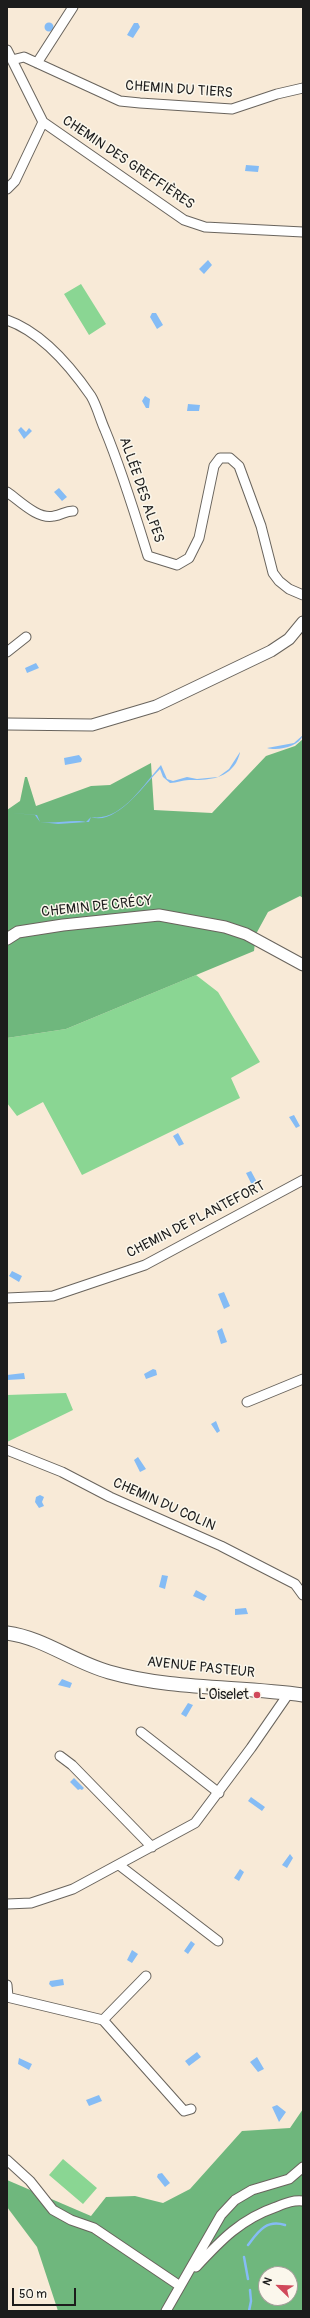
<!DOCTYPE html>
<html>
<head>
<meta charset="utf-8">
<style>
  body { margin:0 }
  #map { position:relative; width:310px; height:2318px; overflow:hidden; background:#f8ead7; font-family:Pangolin,sans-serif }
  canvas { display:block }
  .frame { position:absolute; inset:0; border:8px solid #1c1c1c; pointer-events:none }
  .north { position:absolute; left:258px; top:2266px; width:40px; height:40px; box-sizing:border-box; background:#fbf7ec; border:1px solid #a29f99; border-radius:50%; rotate:293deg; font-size:11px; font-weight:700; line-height:16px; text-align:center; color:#1c1c1c }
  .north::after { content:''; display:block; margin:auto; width:14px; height:18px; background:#d1495b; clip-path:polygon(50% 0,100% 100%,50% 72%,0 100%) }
  .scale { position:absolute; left:12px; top:2288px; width:64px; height:18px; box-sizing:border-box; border:2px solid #1c1c1c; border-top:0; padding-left:5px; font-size:12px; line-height:14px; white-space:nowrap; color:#1c1c1c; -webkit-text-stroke:3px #fbf7ec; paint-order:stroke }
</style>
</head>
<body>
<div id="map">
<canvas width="310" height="2318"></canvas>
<div class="frame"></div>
<div class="north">N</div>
<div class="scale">50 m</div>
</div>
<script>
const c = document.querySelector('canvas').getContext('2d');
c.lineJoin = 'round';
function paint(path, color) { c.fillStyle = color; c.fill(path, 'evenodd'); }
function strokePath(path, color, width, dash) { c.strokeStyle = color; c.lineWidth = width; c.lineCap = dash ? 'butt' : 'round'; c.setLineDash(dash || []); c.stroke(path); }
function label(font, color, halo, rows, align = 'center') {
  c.font = font + ' Pangolin,sans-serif'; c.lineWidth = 3; c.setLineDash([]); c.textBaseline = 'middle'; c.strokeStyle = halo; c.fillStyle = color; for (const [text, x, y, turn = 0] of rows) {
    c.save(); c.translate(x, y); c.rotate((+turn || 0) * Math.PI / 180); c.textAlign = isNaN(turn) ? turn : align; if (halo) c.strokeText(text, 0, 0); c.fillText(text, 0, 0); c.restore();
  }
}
paint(new Path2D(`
  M81,284L106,324L89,335L64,294Z
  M196,975L218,992L260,1062L231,1078L240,1098L82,1175L43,1102L17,1116L7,1103V1038L66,1029Z
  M66,1393L73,1410L7,1442V1395Z
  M63,2159L97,2188L83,2204L49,2175Z`), '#8ad693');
paint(new Path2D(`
  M303,739V898L300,896L268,912L256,934L254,951L66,1029L7,1038V810L20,801L25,777H27L36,806L91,786L110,785L151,763L154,810L212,813L266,756L295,746Z
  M303,2109V2311H58L37,2247L7,2207V2180L91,2216L106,2197L135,2196L163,2203L190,2189L242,2131L290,2128ZM266,2274H290V2298H266Z`), '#6fb77d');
paint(new Path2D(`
  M44.5 27a4.5 4.5 0 1 1 9 0a4.5 4.5 0 1 1-9 0Z
  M134,23H138L140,27L133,38L127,35Z
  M246,165L259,166L258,172L245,171Z
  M208,260L212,265L204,274L199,269Z
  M152,313H156L163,325L157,329L150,317Z
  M145,396L150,399L149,408H146L142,401Z
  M188,404L200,405L199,411H187Z
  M21,427L26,432L29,428L32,431L24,439L18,430Z
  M59,488L67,497L62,501L54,492Z
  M36,663L39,668L27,673L25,668Z
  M303,735C299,747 278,751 267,748L294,743Z
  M240,752C240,754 238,759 236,763C225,780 207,780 189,780C182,780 177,783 170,783L163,777L160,769C144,785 116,826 91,817L89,822H87L58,824L40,822L35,815L12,813L7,825L12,813L37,815L40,822C55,824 75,819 86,822L91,817C121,822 143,785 161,765L167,779L173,781L187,777L197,779L218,777L229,769Z
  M79,755L82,759L81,762L65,765L64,758Z
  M294,1115L300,1126L296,1128L289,1117Z
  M178,1133L184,1144L179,1146L173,1136Z
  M251,1171L258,1184L253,1187L246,1173Z
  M12,1271L22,1276L19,1282L9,1276Z
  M224,1292L230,1306L224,1309L218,1294Z
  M222,1328L227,1342L221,1344L217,1331Z
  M153,1369L156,1370L157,1375L146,1379L144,1374Z
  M24,1373L25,1379L7,1380V1375Z
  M216,1421L220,1431L217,1433L211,1424Z
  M138,1457L146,1469L140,1472L134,1460Z
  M40,1495L44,1497L42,1502L44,1506L39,1508L35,1502L36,1497Z
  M162,1575L168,1576L165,1589L159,1587Z
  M196,1590L207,1596L204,1601L193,1596Z
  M246,1608L248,1614L235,1615V1609Z
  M62,1679L72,1683L70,1688L58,1685Z
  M188,1703L193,1705L186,1717L181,1714Z
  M74,1778L84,1788L82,1790L80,1789L78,1790L70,1782Z
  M251,1797L265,1807L262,1811L248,1801Z
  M290,1854L293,1858L287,1868L282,1865Z
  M240,1869L244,1872L239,1881L234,1878Z
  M191,1941L195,1944L188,1954L184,1951Z
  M132,1950L138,1954L132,1963L127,1960Z
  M63,1979L64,1985L52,1987L49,1984L50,1981Z
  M197,2052L201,2057L189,2066L185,2061Z
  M257,2057L264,2069L258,2072L250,2062Z
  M19,2058L32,2064L29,2070L18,2064Z
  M99,2095L102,2101L89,2106L86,2100Z
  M277,2105L286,2112L279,2122L272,2107Z
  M162,2173L170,2183L165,2187L157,2177L158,2174Z`), '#85bcf5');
strokePath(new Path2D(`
  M248,2245C258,2232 266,2219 285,2225
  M244,2257L248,2279
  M249,2311L251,2301L250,2290`), '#85bcf5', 2.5);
const minor = new Path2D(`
  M7,50L43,122L184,220L205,227L303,232
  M12,60L24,57L120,101L140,103L232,109L277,94L303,88
  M37,63L73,7
  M7,189L15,181L43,122
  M7,320C41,332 71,367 91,396C97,406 100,419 105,430C122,471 135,514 148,556L177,565L189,558L199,538L214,466L220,458H230L239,466L261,526L273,573L279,581L289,589L303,595
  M7,492C20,501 38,520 54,516C62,515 65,511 73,511
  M7,652L26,637
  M7,1298L53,1296L145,1265L303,1180
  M247,1402L303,1379
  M7,1450L62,1472L110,1497L221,1546L295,1584L303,1595
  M141,1732L219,1793
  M60,1756L72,1765L152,1847
  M119,1865L218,1941
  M7,1904L31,1903L73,1889L195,1823L251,1748L289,1693
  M7,1985L8,1997
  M7,1997L103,2020L184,2111L191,2109
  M103,2020L146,1976
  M7,2160L30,2181L53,2210L71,2220L94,2228L180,2286
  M196,2267C221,2240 241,2219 276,2207C286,2203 293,2200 303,2201
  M166,2311L221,2215L235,2200L252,2190L289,2179L303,2167`);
const tertiary = new Path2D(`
  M7,724L92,725L156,706L271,651L289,639L303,622
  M7,939L18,932L63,925L159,915L225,927L246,934L303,965`);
const secondary = new Path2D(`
  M7,1633C44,1638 73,1662 109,1672C172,1690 239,1686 303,1695`);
strokePath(minor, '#69645d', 11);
strokePath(tertiary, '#69645d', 13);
strokePath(secondary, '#69645d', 15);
strokePath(minor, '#fff', 9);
strokePath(tertiary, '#fff', 11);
strokePath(secondary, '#fff', 13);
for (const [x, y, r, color] of [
  [257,1695,4,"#d1495b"]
]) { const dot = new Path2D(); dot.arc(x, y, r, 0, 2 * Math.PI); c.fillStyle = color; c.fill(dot); strokePath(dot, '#fbf7ec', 1.5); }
label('14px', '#1c1c1c', '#fbf7ec', [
  ["CHEMIN DU TIERS",179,90,4],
  ["CHEMIN DES GREFFIÈRES",128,163,34],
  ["ALLÉE DES ALPES",141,490,71],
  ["CHEMIN DE CRÉCY",97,907,-6],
  ["CHEMIN DE PLANTEFORT",196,1220,-27],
  ["CHEMIN DU COLIN",164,1505,24],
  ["AVENUE PASTEUR",201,1668,6]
]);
label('14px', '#1c1c1c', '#fbf7ec', [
  ["L'Oiselet",249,1695]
], 'right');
</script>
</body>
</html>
